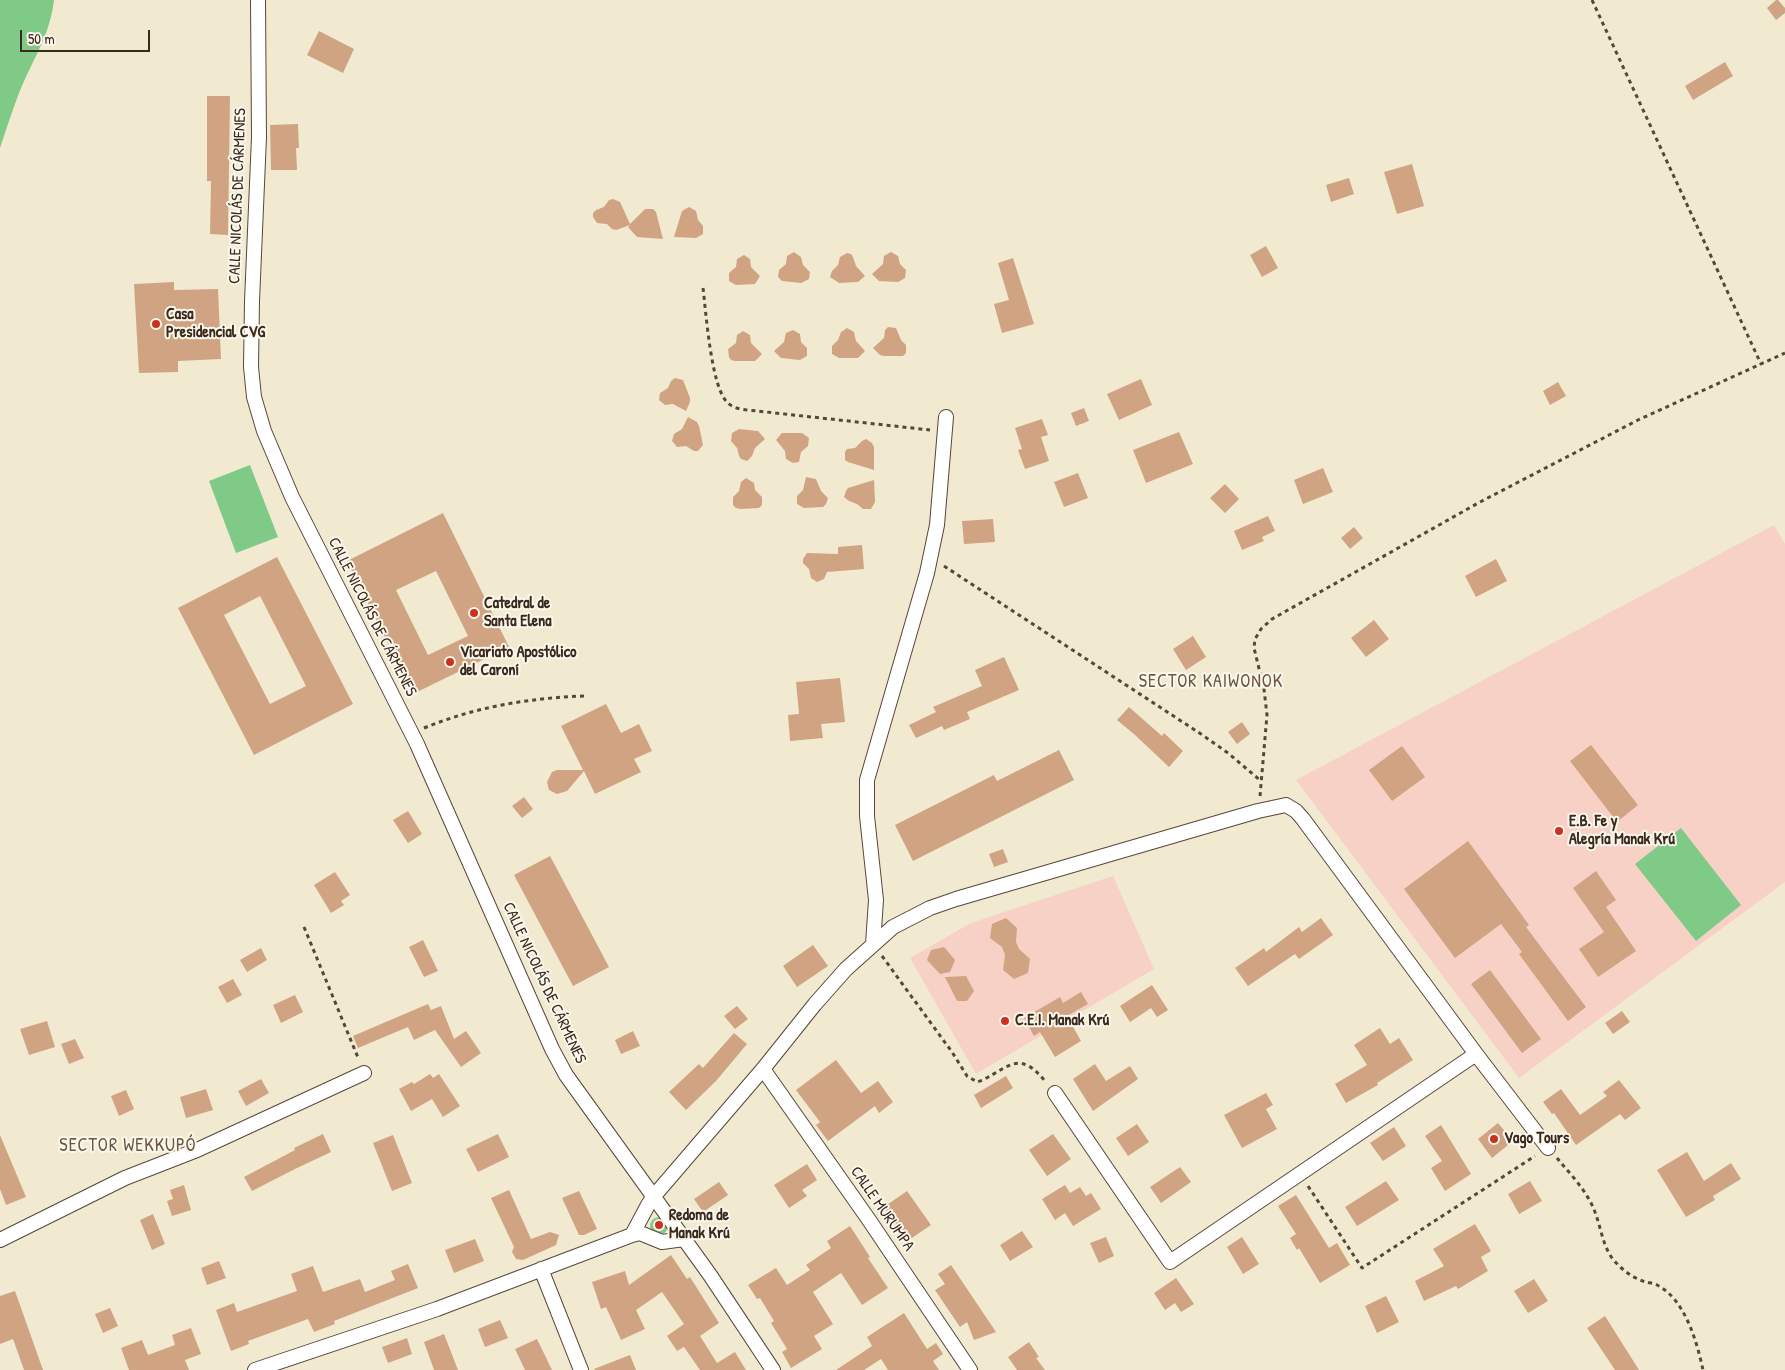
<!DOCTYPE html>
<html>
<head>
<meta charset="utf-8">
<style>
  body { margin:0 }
  #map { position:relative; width:1785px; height:1370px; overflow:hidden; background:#f1ead0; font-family:"Patrick Hand",sans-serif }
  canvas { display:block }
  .scale { position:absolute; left:20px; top:30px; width:130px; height:22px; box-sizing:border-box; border:2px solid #3b2a1e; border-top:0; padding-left:6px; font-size:15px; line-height:18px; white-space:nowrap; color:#3b2a1e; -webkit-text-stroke:4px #fbf7ec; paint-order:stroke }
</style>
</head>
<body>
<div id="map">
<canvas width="1785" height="1370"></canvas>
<div class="scale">50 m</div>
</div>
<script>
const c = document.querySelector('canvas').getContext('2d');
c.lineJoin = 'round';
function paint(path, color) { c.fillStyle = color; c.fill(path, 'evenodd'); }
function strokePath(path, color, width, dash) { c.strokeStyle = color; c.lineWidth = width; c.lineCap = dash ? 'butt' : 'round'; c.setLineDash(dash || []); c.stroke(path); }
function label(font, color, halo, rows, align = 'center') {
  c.font = font + ' "Patrick Hand",sans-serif'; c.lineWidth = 4; c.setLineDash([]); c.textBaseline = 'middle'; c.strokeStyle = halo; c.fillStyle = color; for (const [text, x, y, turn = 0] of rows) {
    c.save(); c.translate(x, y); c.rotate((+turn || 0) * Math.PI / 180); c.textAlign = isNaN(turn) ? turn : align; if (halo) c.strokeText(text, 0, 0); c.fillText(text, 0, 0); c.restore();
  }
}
paint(new Path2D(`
  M1774,525L1785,544V882L1519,1078L1296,780Z
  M1113,876L1154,969L976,1074L910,958L969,924L983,919Z`), '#f7d1c6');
paint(new Path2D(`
  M0,0H54C50,32 38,51 25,79C15,101 8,125 0,148Z
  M250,465L278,537L236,553L209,481Z
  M1681,828L1741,905L1696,941L1635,864Z
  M650 1226a9 9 0 1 1 18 0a9 9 0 1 1-18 0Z`), '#80ca87');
paint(new Path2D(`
  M1776,0H1778L1785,8V13L1776,20L1767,8Z
  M319,31L354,49L343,73L307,55Z
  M1725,62L1733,76L1693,100L1685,86Z
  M207,96H230L228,235L210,234L211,181H207Z
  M298,124L299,148H296L297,170H271L270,125Z
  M1412,164L1424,206L1397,214L1384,172Z
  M1349,178L1354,194L1331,202L1326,185Z
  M613,199L620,202L630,224L645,209H653L656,212L663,239L637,237L628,227L630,225L616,230L612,229L607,224L597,223L593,217V213L596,210L604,207L609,200Z
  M689,207L696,211L698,220L703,226V234L696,238L674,237L682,211Z
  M1266,246L1278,268L1262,277L1250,255Z
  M794,252L801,257L803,265L810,272L809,279L801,283L782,281L778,277L779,270L786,264L787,256Z
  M891,252L898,256L900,264L906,270L905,278L898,282L879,281L872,274L883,264L884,256Z
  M847,253L851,254L853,257L856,266L865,276L858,282L839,283L830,277L832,271L838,265L840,257Z
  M744,255L750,259L751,267L760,276L755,284L736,285L729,281V273L736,267L737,259Z
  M1013,258L1034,324L1002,333L994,304L1009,300L998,263Z
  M174,282V290L218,289L221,359L178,361V372L139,373L134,284Z
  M888,327L896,328L901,340L906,345V353L903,356H884L880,355L873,348L884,338L885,330Z
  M847,328L854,332L856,341L865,351L858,358H839L832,354V346L838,340L841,332Z
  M793,330L800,334L801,342L807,348V356L800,360L781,358L774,351L784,342L786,333Z
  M743,331L750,335L751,343L762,354L755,361H735L731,360L729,357L728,349L736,343L737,335Z
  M675,378L683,380L690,398V402L686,411L673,404L665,405L659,400L660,393L668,388L671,381Z
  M1141,379L1152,405L1119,420L1107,394Z
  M1558,382L1566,396L1550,405L1543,391Z
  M1084,408L1089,421L1076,426L1071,413Z
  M688,417L697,422L699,426L703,445L698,451H694L686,446L677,447L672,441L674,434L682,429Z
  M1042,419L1048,435L1041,437L1049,461L1025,469L1018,450L1022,449L1015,428Z
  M739,429L758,431L765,439L755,448L752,456L747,461L741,459L739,456L737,448L731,441L732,433Z
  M1179,432L1193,464L1146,483L1133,450Z
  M782,433H802L809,438L808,446L801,452L799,462L793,463L786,459L785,451L776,440Z
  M866,439L872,443L874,447V470L848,462L845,460V452L847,449L855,448L862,441Z
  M1323,468L1333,492L1303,504L1294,480Z
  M1078,473L1088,498L1064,507L1054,482Z
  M806,477L816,479L821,491L828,498L826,504L823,507L804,508L797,504V496L803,490Z
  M746,478L754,483L755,490L762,497V505L759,508L740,509L736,508L733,505V497L739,491L741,482Z
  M874,480L875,502L871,509H863L857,504L849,501L844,497L846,491L848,488Z
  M1225,484L1239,499L1225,513L1210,498Z
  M443,513L509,647L413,694L347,561ZM436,571L468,636L428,655L396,590Z
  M1268,516L1275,531L1262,537L1264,541L1242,550L1234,531Z
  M993,519L995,542L964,544L962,521Z
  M1354,527L1363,538L1350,549L1341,538Z
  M862,545L864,569L827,572L824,579L817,582L811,578L809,569L803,563V559L807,553L838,554V547Z
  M277,557L353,704L254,755L178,608ZM260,596L306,686L270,704L224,615Z
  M1496,559L1507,581L1476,597L1465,576Z
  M1374,620L1389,639L1366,657L1351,638Z
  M1193,636L1206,657L1186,670L1173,649Z
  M1004,657L1019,690L967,712L970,719L944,730L942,726L916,738L909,725L936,712L933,707L982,686L975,670Z
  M840,678L845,722L821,724L823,738L790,741L788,715L799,714L796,682Z
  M606,704L621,733L639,724L652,751L634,759L641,772L595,794L584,771L567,791L557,794L549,790L547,782L552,772L557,770H583L561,726Z
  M1129,707L1162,736L1164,733L1183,751L1169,767L1135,735L1117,720Z
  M1242,722L1250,734L1237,744L1228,732Z
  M1591,745L1638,805L1617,822L1570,761Z
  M1402,746L1425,777L1392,801L1369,770Z
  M1059,750L1074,780L913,861L895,825L994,775L997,781Z
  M524,797L533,809L522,818L512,806Z
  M408,811L422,834L408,843L393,820Z
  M1468,841L1529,925L1526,927L1586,1007L1568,1021L1519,954L1522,952L1501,924L1455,958L1404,889Z
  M1003,849L1008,862L994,867L989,854Z
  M550,856L609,967L573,986L514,875Z
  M1596,871L1616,900L1606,907L1636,951L1598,977L1579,949L1604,932L1573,888Z
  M335,872L350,895L341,901L344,905L331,913L314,885Z
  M1006,918L1017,928L1016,942L1019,949L1030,959L1028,973L1014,979L1003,970L1005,955L1002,947L990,938L992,924Z
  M1321,918L1333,935L1299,959L1295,954L1248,986L1235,968L1264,948L1266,952L1299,927L1302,932Z
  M423,940L438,971L424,977L409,947Z
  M813,945L828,966L797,987L783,966Z
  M944,947L955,960L950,972L940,974L927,960L931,950Z
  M261,948L267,960L247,972L240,960Z
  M1490,970L1541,1039L1522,1053L1471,984Z
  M966,976L974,991L967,1001H957L945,977Z
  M233,979L242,995L227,1003L218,987Z
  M1152,985L1168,1010L1157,1017L1151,1008L1130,1022L1120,1006Z
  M1081,992L1088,1004L1067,1016L1081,1041L1055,1057L1040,1032L1034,1036L1024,1018L1060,997L1063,1003Z
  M295,995L303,1012L281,1023L273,1005Z
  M428,1004L431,1010L441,1006L454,1039L466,1031L481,1053L461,1067L435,1030L414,1040L408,1027L358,1048L353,1036Z
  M737,1006L748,1019L735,1029L724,1016Z
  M1622,1011L1630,1022L1613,1034L1605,1023Z
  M47,1021L55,1047L29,1055L20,1029Z
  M1380,1028L1390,1044L1399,1038L1413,1060L1377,1083L1378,1085L1346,1103L1335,1084L1367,1065L1354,1045Z
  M633,1031L640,1046L621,1054L615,1040Z
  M734,1033L747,1044L716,1081L686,1110L669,1092L699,1064L703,1068Z
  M75,1039L84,1058L69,1064L61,1044Z
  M836,1060L861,1093L878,1081L893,1102L879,1113L875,1106L828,1141L816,1125L820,1122L796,1090Z
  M1095,1064L1106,1081L1130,1066L1138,1079L1093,1111L1073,1079Z
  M430,1074L433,1078L439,1074L460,1106L443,1117L432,1099L411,1111L399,1089L412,1082L414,1084Z
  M1006,1076L1013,1088L981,1108L974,1095Z
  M261,1079L269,1093L246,1106L238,1091Z
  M1619,1080L1641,1108L1625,1120L1620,1114L1576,1145L1554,1113L1552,1114L1543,1102L1561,1089L1580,1115L1607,1096L1603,1092Z
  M206,1089L213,1110L186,1118L180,1097Z
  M126,1090L134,1109L119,1116L111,1096Z
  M1266,1093L1273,1105L1266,1109L1277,1129L1242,1148L1224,1115Z
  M1498,1123L1513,1141L1492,1158L1478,1139Z
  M1137,1124L1149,1142L1128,1156L1116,1138Z
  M1441,1125L1471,1174L1445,1191L1431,1168L1442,1161L1425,1136Z
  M1394,1127L1406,1146L1383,1161L1370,1143Z
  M323,1134L331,1152L295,1169L252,1191L244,1177L295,1150L294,1148Z
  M498,1134L509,1157L478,1172L466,1149Z
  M1053,1134L1071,1159L1047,1176L1029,1150Z
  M0,1135L26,1197L6,1205L0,1189Z
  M393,1135L412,1183L392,1191L373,1143Z
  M1687,1152L1704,1181L1731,1163L1741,1179L1713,1196L1715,1200L1686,1217L1657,1170Z
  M807,1164L817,1180L802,1190L807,1196L789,1208L774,1185Z
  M1180,1167L1191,1182L1161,1203L1150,1187Z
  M1386,1181L1399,1200L1357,1226L1345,1207Z
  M1530,1181L1542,1201L1519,1214L1508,1194Z
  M719,1182L728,1195L703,1212L694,1199Z
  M184,1185L191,1210L172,1216L167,1201L173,1199L170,1190Z
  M1065,1185L1070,1193L1080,1187L1086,1196L1091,1193L1101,1209L1073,1226L1065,1213L1055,1220L1042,1199Z
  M509,1190L531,1239L550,1232L559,1235L556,1245L523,1260L516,1259L512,1252L514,1247L491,1198Z
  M579,1191L597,1229L584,1235H579L562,1198Z
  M907,1191L931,1225L906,1242L894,1226L896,1224L884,1207Z
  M1296,1195L1329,1248L1337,1243L1350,1265L1320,1283L1299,1248L1297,1250L1290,1238L1296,1234L1278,1206Z
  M153,1214L165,1244L152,1250L140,1220Z
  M1475,1224L1491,1251L1481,1257L1488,1271L1458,1289L1456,1286L1424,1301L1415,1281L1444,1266L1433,1249Z
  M850,1226L870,1257L868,1258L888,1288L862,1305L841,1273L813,1292L833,1324L814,1336L822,1349L791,1368L782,1352L787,1349L771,1323L774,1321L760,1298L757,1299L748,1285L776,1268L787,1285L810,1270L806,1265L831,1248L827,1241Z
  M1022,1231L1033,1247L1010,1261L1000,1245Z
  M1106,1237L1114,1256L1099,1263L1090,1243Z
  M1242,1237L1259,1264L1243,1274L1227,1247Z
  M475,1239L484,1261L454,1273L445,1250Z
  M671,1255L687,1279L690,1277L719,1323L700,1336L717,1363L735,1352L746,1370H700L684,1347L677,1351L667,1336L684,1324L662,1292L636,1310L645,1329L621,1340L606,1307L601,1309L592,1282L625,1271L629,1285Z
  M219,1261L226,1278L207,1285L201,1268Z
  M408,1264L418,1288L334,1321L335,1324L314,1332L308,1319L248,1341L249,1344L231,1351L216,1310L234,1303L237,1312L297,1291L291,1274L313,1266L323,1292L360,1279L365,1292L395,1280L391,1271Z
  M951,1265L996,1332L974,1340L967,1322L960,1327L935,1290L945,1284L938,1274Z
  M1176,1278L1194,1304L1181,1312L1175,1303L1165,1310L1154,1293Z
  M1534,1279L1548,1301L1528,1313L1514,1291Z
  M15,1291L43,1370H24L13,1339L0,1344V1296Z
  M1386,1296L1399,1322L1377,1333L1365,1306Z
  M110,1308L118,1326L103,1333L95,1314Z
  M904,1313L927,1349L936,1343L943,1354L933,1361L939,1370H888L881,1359L864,1370H836L872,1346L867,1337Z
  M1605,1316L1639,1370H1615L1587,1328Z
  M500,1320L508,1338L485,1347L478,1329Z
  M191,1328L201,1354L185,1360L189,1370H129L121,1348L142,1340L148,1355L175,1345L172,1335Z
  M444,1334L458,1370H434L424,1342Z
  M407,1338L412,1354L388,1363L382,1347Z
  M537,1339L552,1370H525L515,1349Z
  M1029,1342L1039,1357L1036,1358L1045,1370H1017L1008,1357Z
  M630,1355L636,1370H595L594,1369Z`), '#d0a482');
const minor = new Path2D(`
  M258,0L259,137L252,301L251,367L254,397L264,431L292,497L417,744L552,1049L566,1075L710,1275L773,1370
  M873,944L876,900L867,816V780L927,573L937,525L946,417
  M763,1069L869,1220L970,1370
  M1055,1093L1170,1262L1476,1054
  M632,1235L648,1205L654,1196L763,1069L815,1004L846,969L893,927L930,908L956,899L1258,811L1286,805L1296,811L1303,819L1476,1054L1548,1148
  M0,1240L125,1178L197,1150L364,1073
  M541,1269L581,1370
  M255,1370L437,1309L632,1235L640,1233L662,1242L684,1239`);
strokePath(minor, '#564739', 16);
strokePath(new Path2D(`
  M1592,0L1761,364
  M703,288C706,311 711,389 728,403C735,410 747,410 757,411L930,430
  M944,566L1201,734L1228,753L1261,781
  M424,728C475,707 529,698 584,696
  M1260,796L1267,715L1264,689L1254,648L1255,639L1261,629L1272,619L1480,502L1638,420L1785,353
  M304,927L359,1060
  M882,956L952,1052L967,1076L977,1082L983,1080C1011,1065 1020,1051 1045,1081
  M1557,1158C1571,1175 1589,1193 1596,1215C1601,1229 1603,1245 1612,1258C1621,1269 1632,1278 1646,1282C1649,1283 1654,1283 1657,1285C1685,1299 1697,1342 1703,1370
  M1308,1186L1362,1268L1535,1156`), '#564739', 3, [4, 4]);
strokePath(minor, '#fff', 14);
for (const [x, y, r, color] of [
  [156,324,5,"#c8321e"],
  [474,613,5,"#c8321e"],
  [450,662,5,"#c8321e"],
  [1559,831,5,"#c8321e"],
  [1005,1021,5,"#c8321e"],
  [1494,1139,5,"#c8321e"],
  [659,1225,5,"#c8321e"]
]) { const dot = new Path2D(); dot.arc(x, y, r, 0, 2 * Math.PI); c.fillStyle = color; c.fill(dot); strokePath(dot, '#fbf7ec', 2); }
label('16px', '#3b2a1e', '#fbf7ec', [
  ["CALLE NICOLÁS DE CÁRMENES",238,196,-88],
  ["CALLE NICOLÁS DE CÁRMENES",372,617,63],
  ["CALLE NICOLÁS DE CÁRMENES",544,983,65],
  ["CALLE MURUMPA",882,1209,55]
]);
label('bold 16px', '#3b2a1e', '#fbf7ec', [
  ["Casa",166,315],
  ["Presidencial CVG",166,333],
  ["Catedral de",484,604],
  ["Santa Elena",484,622],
  ["Vicariato Apostólico",460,653],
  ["del Caroní",460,671],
  ["E.B. Fe y",1569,822],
  ["Alegría Manak Krú",1569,840],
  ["C.E.I. Manak Krú",1015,1021],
  ["Vago Tours",1504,1139],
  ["Redoma de",669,1216],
  ["Manak Krú",669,1234]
], 'left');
c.letterSpacing = '1px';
label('18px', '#6f5541', '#fbf7ec', [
  ["SECTOR KAIWONOK",1211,682],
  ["SECTOR WEKKUPÓ",128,1146]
]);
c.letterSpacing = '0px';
</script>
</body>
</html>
